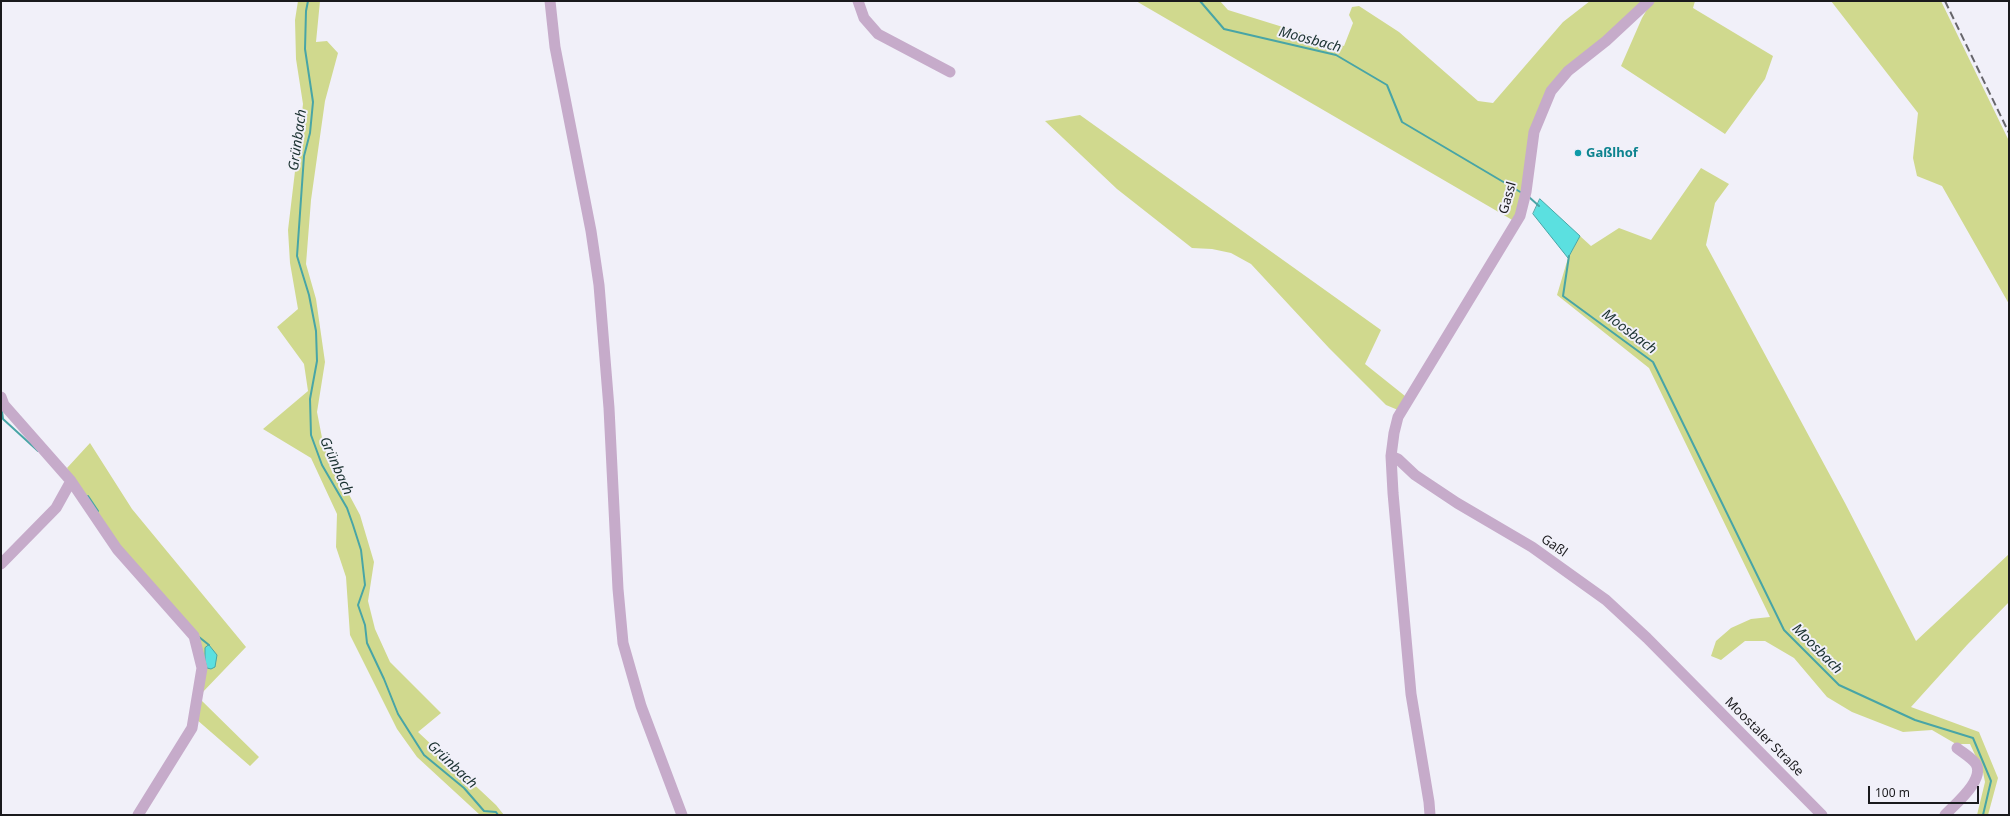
<!DOCTYPE html>
<html>
<head>
<meta charset="utf-8">
<style>
  body { margin:0 }
  #map { position:relative; width:2010px; height:816px; overflow:hidden; background:#f1f0f9; font-family:"Noto Sans",sans-serif }
  canvas { display:block }
  .frame { position:absolute; inset:0; border:2px solid #1a1a1d; pointer-events:none }
  .scale { position:absolute; left:1868px; top:786px; width:111px; height:18px; box-sizing:border-box; border:2px solid #1a1a1d; border-top:0; padding-left:5px; font-size:12px; line-height:14px; white-space:nowrap; color:#1a1a1d; -webkit-text-stroke:3px #f1f0f9; paint-order:stroke }
</style>
</head>
<body>
<div id="map">
<canvas width="2010" height="816"></canvas>
<div class="frame"></div>
<div class="scale">100 m</div>
</div>
<script>
const c = document.querySelector('canvas').getContext('2d');
c.lineJoin = 'round';
function paint(path, color) { c.fillStyle = color; c.fill(path, 'evenodd'); }
function strokePath(path, color, width, dash) { c.strokeStyle = color; c.lineWidth = width; c.lineCap = dash ? 'butt' : 'round'; c.setLineDash(dash || []); c.stroke(path); }
function label(font, color, halo, rows, align = 'center') {
  c.font = font + ' "Noto Sans",sans-serif'; c.lineWidth = 4; c.setLineDash([]); c.textBaseline = 'middle'; c.strokeStyle = halo; c.fillStyle = color; for (const [text, x, y, turn = 0] of rows) {
    c.save(); c.translate(x, y); c.rotate((+turn || 0) * Math.PI / 180); c.textAlign = isNaN(turn) ? turn : align; if (halo) c.strokeText(text, 0, 0); c.fillText(text, 0, 0); c.restore();
  }
}
paint(new Path2D(`
  M298,1H320L316,42L327,41L338,53L325,101L311,200L306,264L316,299L325,362L317,412L324,448L360,515L374,562L368,601L375,629L390,662L441,713L418,732L496,805L504,815H480L417,757L397,729L350,635L346,577L336,547L337,514L311,458L263,429L308,391L304,364L277,327L298,309L290,263L288,230L303,104L296,59L295,20Z
  M1136,1H1220L1228,10L1344,46L1353,23L1349,15L1352,7L1359,6L1399,32L1478,101L1493,103L1563,22L1590,1H1644L1541,103L1522,197L1514,221Z
  M1652,1H1695L1693,8L1773,56L1765,79L1725,134L1621,66L1642,18Z
  M1831,1H1941L2009,141V304L1942,186L1917,176L1913,158L1918,113Z
  M1080,115L1381,330L1365,364L1405,396L1398,410L1386,405L1329,348L1251,264L1231,253L1212,249L1192,248L1117,189L1045,121Z
  M1701,168L1729,184L1715,203L1706,245L1845,503L1916,641L2009,554V602L1967,645L1911,707L1979,732L1998,778L1988,815H1977L1985,782L1983,772L1970,744H1956L1932,730L1903,732L1852,712L1827,697L1794,658L1765,641H1745L1721,660L1711,656L1716,641L1731,628L1751,619L1770,617L1649,368L1557,295L1568,258L1580,236L1591,246L1619,228L1651,240Z
  M90,443L132,509L246,647L200,695L198,636C150,584 102,530 67,468Z
  M200,699L259,757L250,766L196,719Z`), '#d0d98e');
const water = new Path2D(`
  M1540,199L1580,236L1568,258L1533,214Z
  M209,645L217,655L215,667L211,669L207,668L205,661V648Z`);
paint(water, '#5be0e0');
strokePath(water, '#48a5a6', 1);
strokePath(new Path2D(`
  M308,1L306,11L305,49L313,102L310,133L304,156L297,256L309,295L316,331L317,361L310,399L311,435L322,465L347,508L353,525L361,550L365,585L358,605L365,625L367,643L384,679L398,714L424,755L464,788L484,811L496,812L498,815
  M1200,1L1224,29L1336,55L1387,85L1402,122L1522,193
  M1529,197L1539,206
  M1569,256L1563,296L1653,362L1784,630L1839,685L1915,720L1973,738L1991,781L1983,815
  M2,411L3,419L38,451
  M88,496L98,511
  M199,637L209,645`), '#48a5a6', 2);
strokePath(new Path2D(`
  M550,1L555,47L591,231L599,285L609,408L618,589L623,643L641,706L682,815
  M858,1L864,18L878,34L950,72
  M1,397L4,405L71,481L117,549L194,636L202,668L192,728L138,815
  M1391,456L1398,459L1415,475L1457,503L1532,547L1606,600L1647,638L1822,815
  M1,564L56,508L71,481
  M1430,815L1429,802L1411,694L1393,493L1391,456L1394,433L1398,417L1520,216L1526,192L1534,132L1551,91L1568,71L1606,41L1649,1
  M1945,815C1955,804 1985,780 1976,764C1972,758 1963,753 1957,748`), '#c6abca', 11);
strokePath(new Path2D(`
  M1945,1L2009,133`), '#67666b', 2, [8, 4]);
for (const [x, y, r, color] of [
  [1578,153,4,"#0f9aa8"]
]) { const dot = new Path2D(); dot.arc(x, y, r, 0, 2 * Math.PI); c.fillStyle = color; c.fill(dot); strokePath(dot, '#f1f0f9', 1.5); }
label('bold 13px', '#0d838f', '#f1f0f9', [
  ["Gaßlhof",1586,153]
], 'left');
label('13px', '#1a1a1d', '#f1f0f9', [
  ["Gassl",1508,198,-74],
  ["Gaßl",1554,546,35],
  ["Moostaler Straße",1764,737,45]
]);
label('italic 14px', '#1a3130', '#f1f0f9', [
  ["Moosbach",1310,40,15],
  ["Grünbach",298,140,-82],
  ["Moosbach",1629,332,37],
  ["Grünbach",336,466,66],
  ["Moosbach",1817,649,45],
  ["Grünbach",452,765,43]
]);
</script>
</body>
</html>
